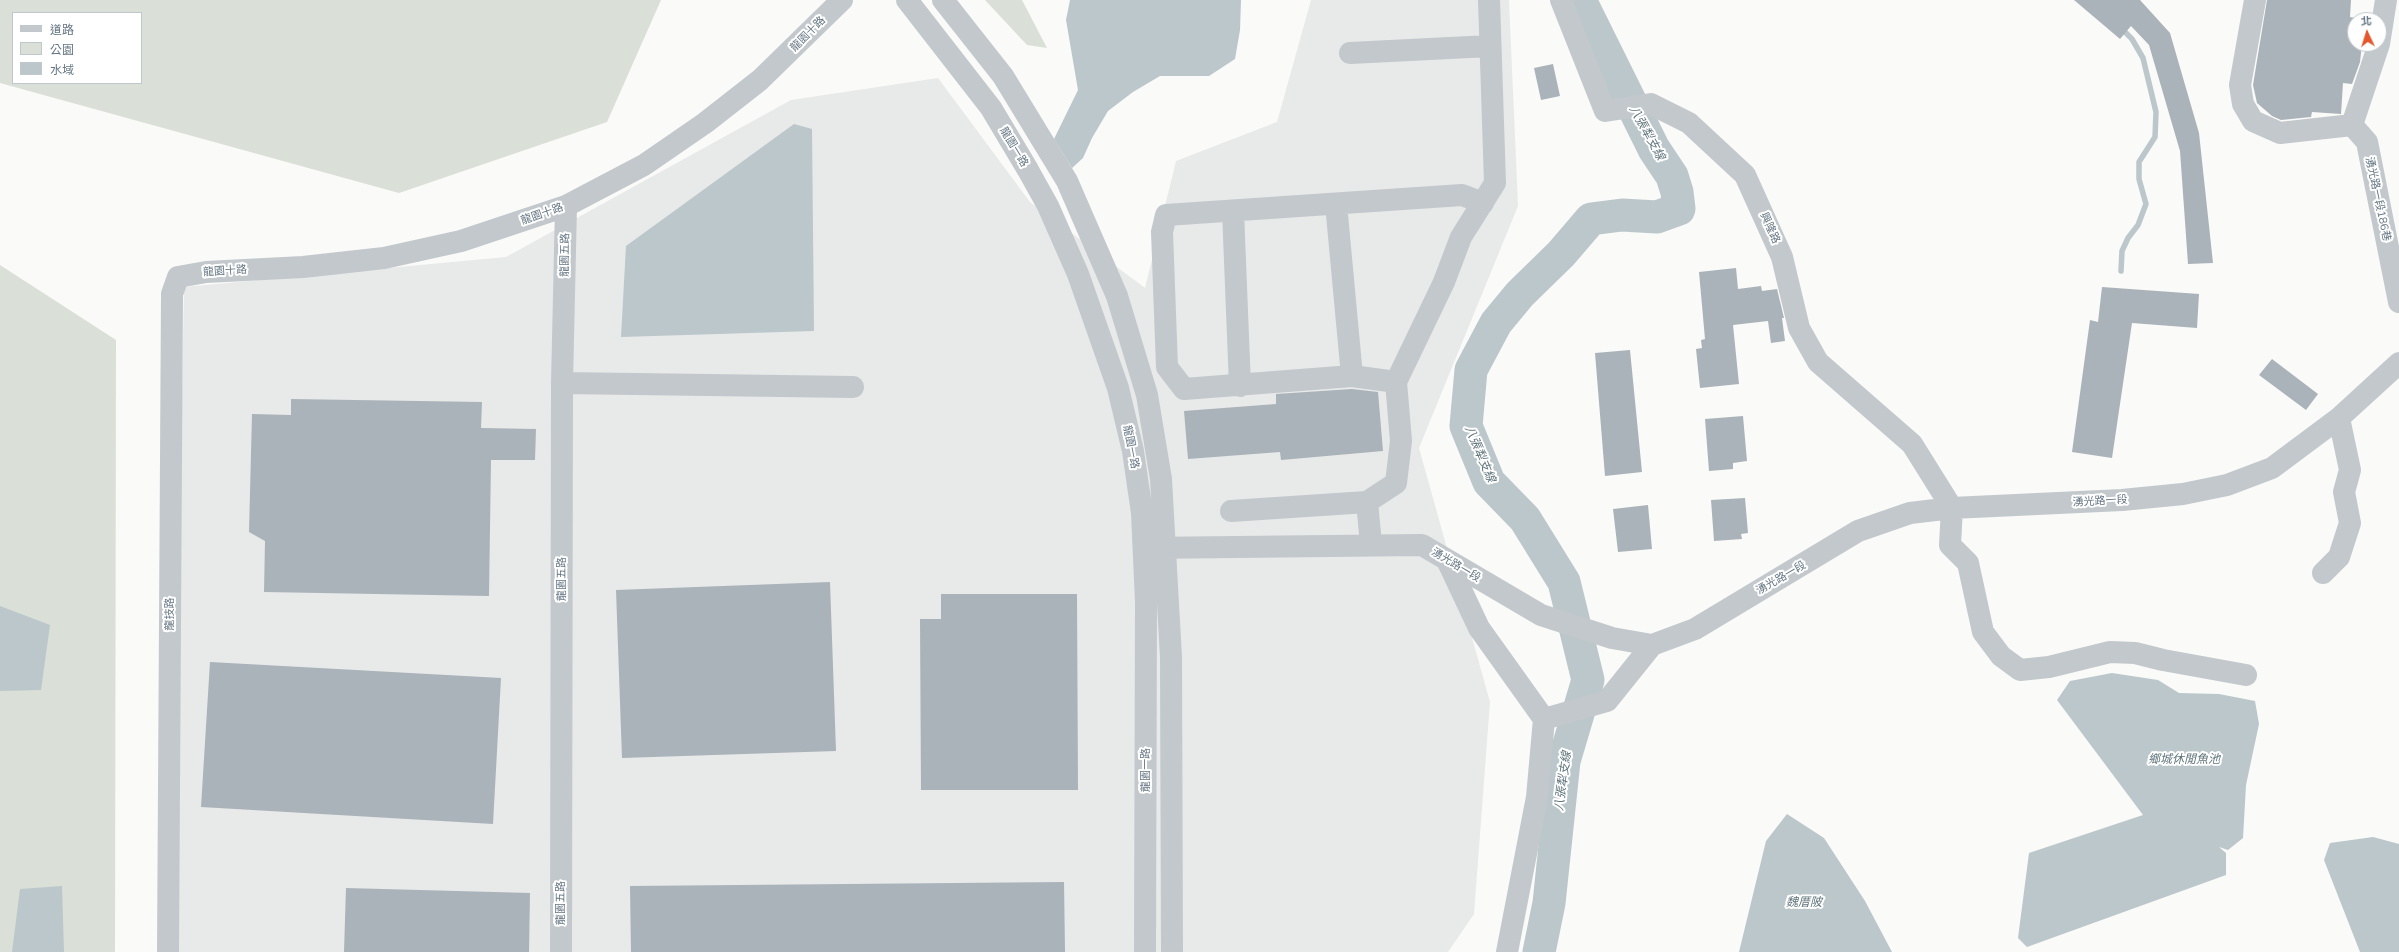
<!DOCTYPE html>
<html>
<head>
<meta charset="utf-8">
<style>
  body { margin:0 }
  #map { position:relative; width:2399px; height:952px; overflow:hidden; background:#fafaf8; font-family:Mulish,"Noto Sans TC",sans-serif }
  canvas { display:block }
  .legend { position:absolute; left:12px; top:12px; width:130px; height:72px; box-sizing:border-box; background:#fff; border:1px solid #c1c8cd; margin:0; padding:5px 7px; list-style:none; font-size:12px; color:#657683 }
  .legend li { display:flex; align-items:center; gap:8px; height:20px }
  .legend b { width:20px; border:1px solid #c1c8cd }
  .north { position:absolute; left:2347px; top:12px; width:40px; height:40px; box-sizing:border-box; background:#fff; border:1px solid #c1c8cd; border-radius:50%; rotate:356deg; font-size:11px; font-weight:700; line-height:16px; text-align:center; color:#657683 }
  .north::after { content:''; display:block; margin:auto; width:14px; height:18px; background:#e4572e; clip-path:polygon(50% 0,100% 100%,50% 72%,0 100%) }
</style>
</head>
<body>
<div id="map">
<canvas width="2399" height="952"></canvas>
<ul class="legend">
<li><b style="height:5px;background:#c3c8cc"></b>道路</li>
<li><b style="height:11px;background:#dadfd7"></b>公園</li>
<li><b style="height:11px;background:#bbc7cb"></b>水域</li>
</ul>
<div class="north">北</div>
</div>
<script>
const c = document.querySelector('canvas').getContext('2d');
c.lineJoin = 'round';
function paint(path, color) { c.fillStyle = color; c.fill(path, 'evenodd'); }
function strokePath(path, color, width, dash) { c.strokeStyle = color; c.lineWidth = width; c.lineCap = dash ? 'butt' : 'round'; c.setLineDash(dash || []); c.stroke(path); }
function label(font, color, halo, rows, align = 'center') {
  c.font = font + ' Mulish,"Noto Sans TC",sans-serif'; c.lineWidth = 4; c.setLineDash([]); c.textBaseline = 'middle'; c.strokeStyle = halo; c.fillStyle = color; for (const [text, x, y, turn = 0] of rows) {
    c.save(); c.translate(x, y); c.rotate((+turn || 0) * Math.PI / 180); c.textAlign = isNaN(turn) ? turn : align; if (halo) c.strokeText(text, 0, 0); c.fillText(text, 0, 0); c.restore();
  }
}
paint(new Path2D(`
  M1311,0H1509L1518,206L1419,448L1490,702L1474,914L1448,952H172L184,287L506,257L791,100L938,78L1030,202L1145,288L1176,161L1277,122Z`), '#e8e9e9');
paint(new Path2D(`
  M0,0H661L607,122L399,193L0,83ZM13,13H141V83H13Z
  M985,0H1022L1047,48L1027,45Z
  M0,265L116,340L115,952H0Z`), '#dadfd7');
paint(new Path2D(`
  M1070,0H1241L1240,30L1235,59L1209,76H1160L1133,92L1108,111L1092,138L1083,158L1072,168L1054,139L1078,90L1066,20Z
  M794,124L812,129L814,331L621,337L626,246Z
  M0,606L50,625L41,690L0,691Z
  M2112,673L2158,680L2179,693L2219,694L2255,701L2259,724L2246,785L2243,838L2228,850L2219,847L2226,853V875L2027,947L2018,938L2029,853L2143,815L2057,700L2070,681Z
  M1787,814L1824,838L1865,901L1892,952H1739L1766,841Z
  M2373,837L2399,844V952H2360L2324,860L2330,843Z
  M62,886L64,952H12L20,889Z`), '#bbc7cb');
strokePath(new Path2D(`
  M2120,27L2132,39L2143,58L2156,112L2155,137L2139,162V179L2146,204L2138,225L2128,238L2122,251L2121,271`), '#bbc7cb', 5.5);
strokePath(new Path2D(`
  M1539,952L1549,903L1564,761L1588,680L1564,582L1525,519L1489,482L1466,426L1471,370L1496,323L1520,294L1561,254L1591,219L1622,215L1657,217L1679,209L1677,192L1672,176L1654,149L1580,0`), '#bbc7cb', 33);
paint(new Path2D(`
  M2074,0H2140L2170,33L2199,133L2213,263L2188,264L2180,151L2149,45L2131,26L2120,39Z
  M2267,0H2351L2350,17L2366,20H2355V44H2362L2360,62L2352,84L2343,83L2341,114L2312,112L2311,117L2281,120L2272,116L2257,103L2253,85Z
  M1553,64L1560,96L1541,100L1534,68Z
  M1736,268L1738,289L1761,286L1762,291L1777,289L1784,318H1782L1785,341L1771,343L1768,321L1733,325L1739,384L1700,388L1696,349L1702,348L1701,340L1705,339L1699,272Z
  M2102,287L2199,294L2197,328L2132,323L2112,458L2072,452L2090,320L2098,322Z
  M1630,350L1642,472L1605,476L1595,353Z
  M2272,359L2318,394L2306,410L2259,375Z
  M1352,389L1378,392L1383,451L1281,460L1280,452L1188,459L1184,411L1276,404V394Z
  M291,399L482,402L481,428L536,429L535,460H491L489,596L264,592L265,541L249,532L252,414L291,415Z
  M1743,416L1747,461L1733,463V469L1709,471L1705,419Z
  M1745,498L1748,533L1741,534L1742,539L1714,541L1711,500Z
  M1648,505L1652,549L1618,552L1613,509Z
  M830,582L836,751L622,758L616,590Z
  M941,594H1077L1078,790H921L920,619H941Z
  M210,662L501,678L493,824L201,807Z
  M1064,882L1065,952H631L630,886Z
  M346,888L530,893L529,952H344Z`), '#aab3b9');
strokePath(new Path2D(`
  M907,0L991,108L1028,170L1048,206L1078,274L1118,388L1133,451L1142,513L1146,602L1145,952
  M943,0L1003,76L1067,181L1117,296L1147,395L1161,479L1171,657L1172,952
  M1561,0L1605,111L1651,104L1689,123L1745,175L1782,257L1799,328L1818,362L1912,444L1952,508L1950,545L1968,563L1983,632L2001,656L2020,670L2049,667L2110,652L2135,653L2163,660L2246,675
  M2255,0L2240,85L2243,104L2253,121L2280,133L2352,125L2367,142L2399,302
  M2379,44L2386,0
  M1350,53L1490,46
  M2352,125L2379,44
  M1336,204L1352,376
  M1233,211L1240,386
  M1396,382L1352,376L1184,389L1167,367L1162,232L1166,215L1462,195L1483,203
  M562,383L853,387
  M1231,511L1367,502
  M1371,544L1367,502L1396,483L1401,441L1396,382L1444,282L1461,237L1495,183L1489,0
  M1144,548L1422,545L1541,615L1612,638L1652,645L1695,629L1858,531L1910,513L1952,508L2122,500L2183,494L2227,485L2272,468L2339,418L2399,363
  M1447,560L1479,628L1544,719L1537,797L1507,952
  M2323,573L2339,557L2350,523L2344,492L2350,470L2339,418
  M1544,719L1607,701L1652,645
  M168,952L172,294L178,277L206,272L303,267L384,258L461,241L566,206L644,165L705,123L760,80L842,0
  M561,952L562,383L566,206`), '#c3c8cc', 22);
label('11px', '#657683', '#fff', [
  ["龍園十路",808,34,-45],
  ["龍園一路",1014,147,59],
  ["湧光路一段186巷",2378,199,78],
  ["龍園十路",542,214,-19],
  ["興隆路",1770,228,66],
  ["龍園五路",565,255,-89],
  ["龍園十路",225,271,-4],
  ["龍園一路",1131,447,79],
  ["湧光路一段",2100,501,-3],
  ["湧光路一段",1456,565,31],
  ["湧光路一段",1781,578,-30],
  ["龍園五路",562,579,-90],
  ["龍技路",170,614,-90],
  ["龍園一路",1146,770,-90],
  ["龍園五路",561,903,-90]
]);
label('italic 12px', '#60757c', '#fff', [
  ["八張犁支線",1647,133,61],
  ["八張犁支線",1480,454,67],
  ["鄉城休閒魚池",2184,759],
  ["八張犁支線",1563,781,-82],
  ["魏厝陂",1804,902]
]);
</script>
</body>
</html>
